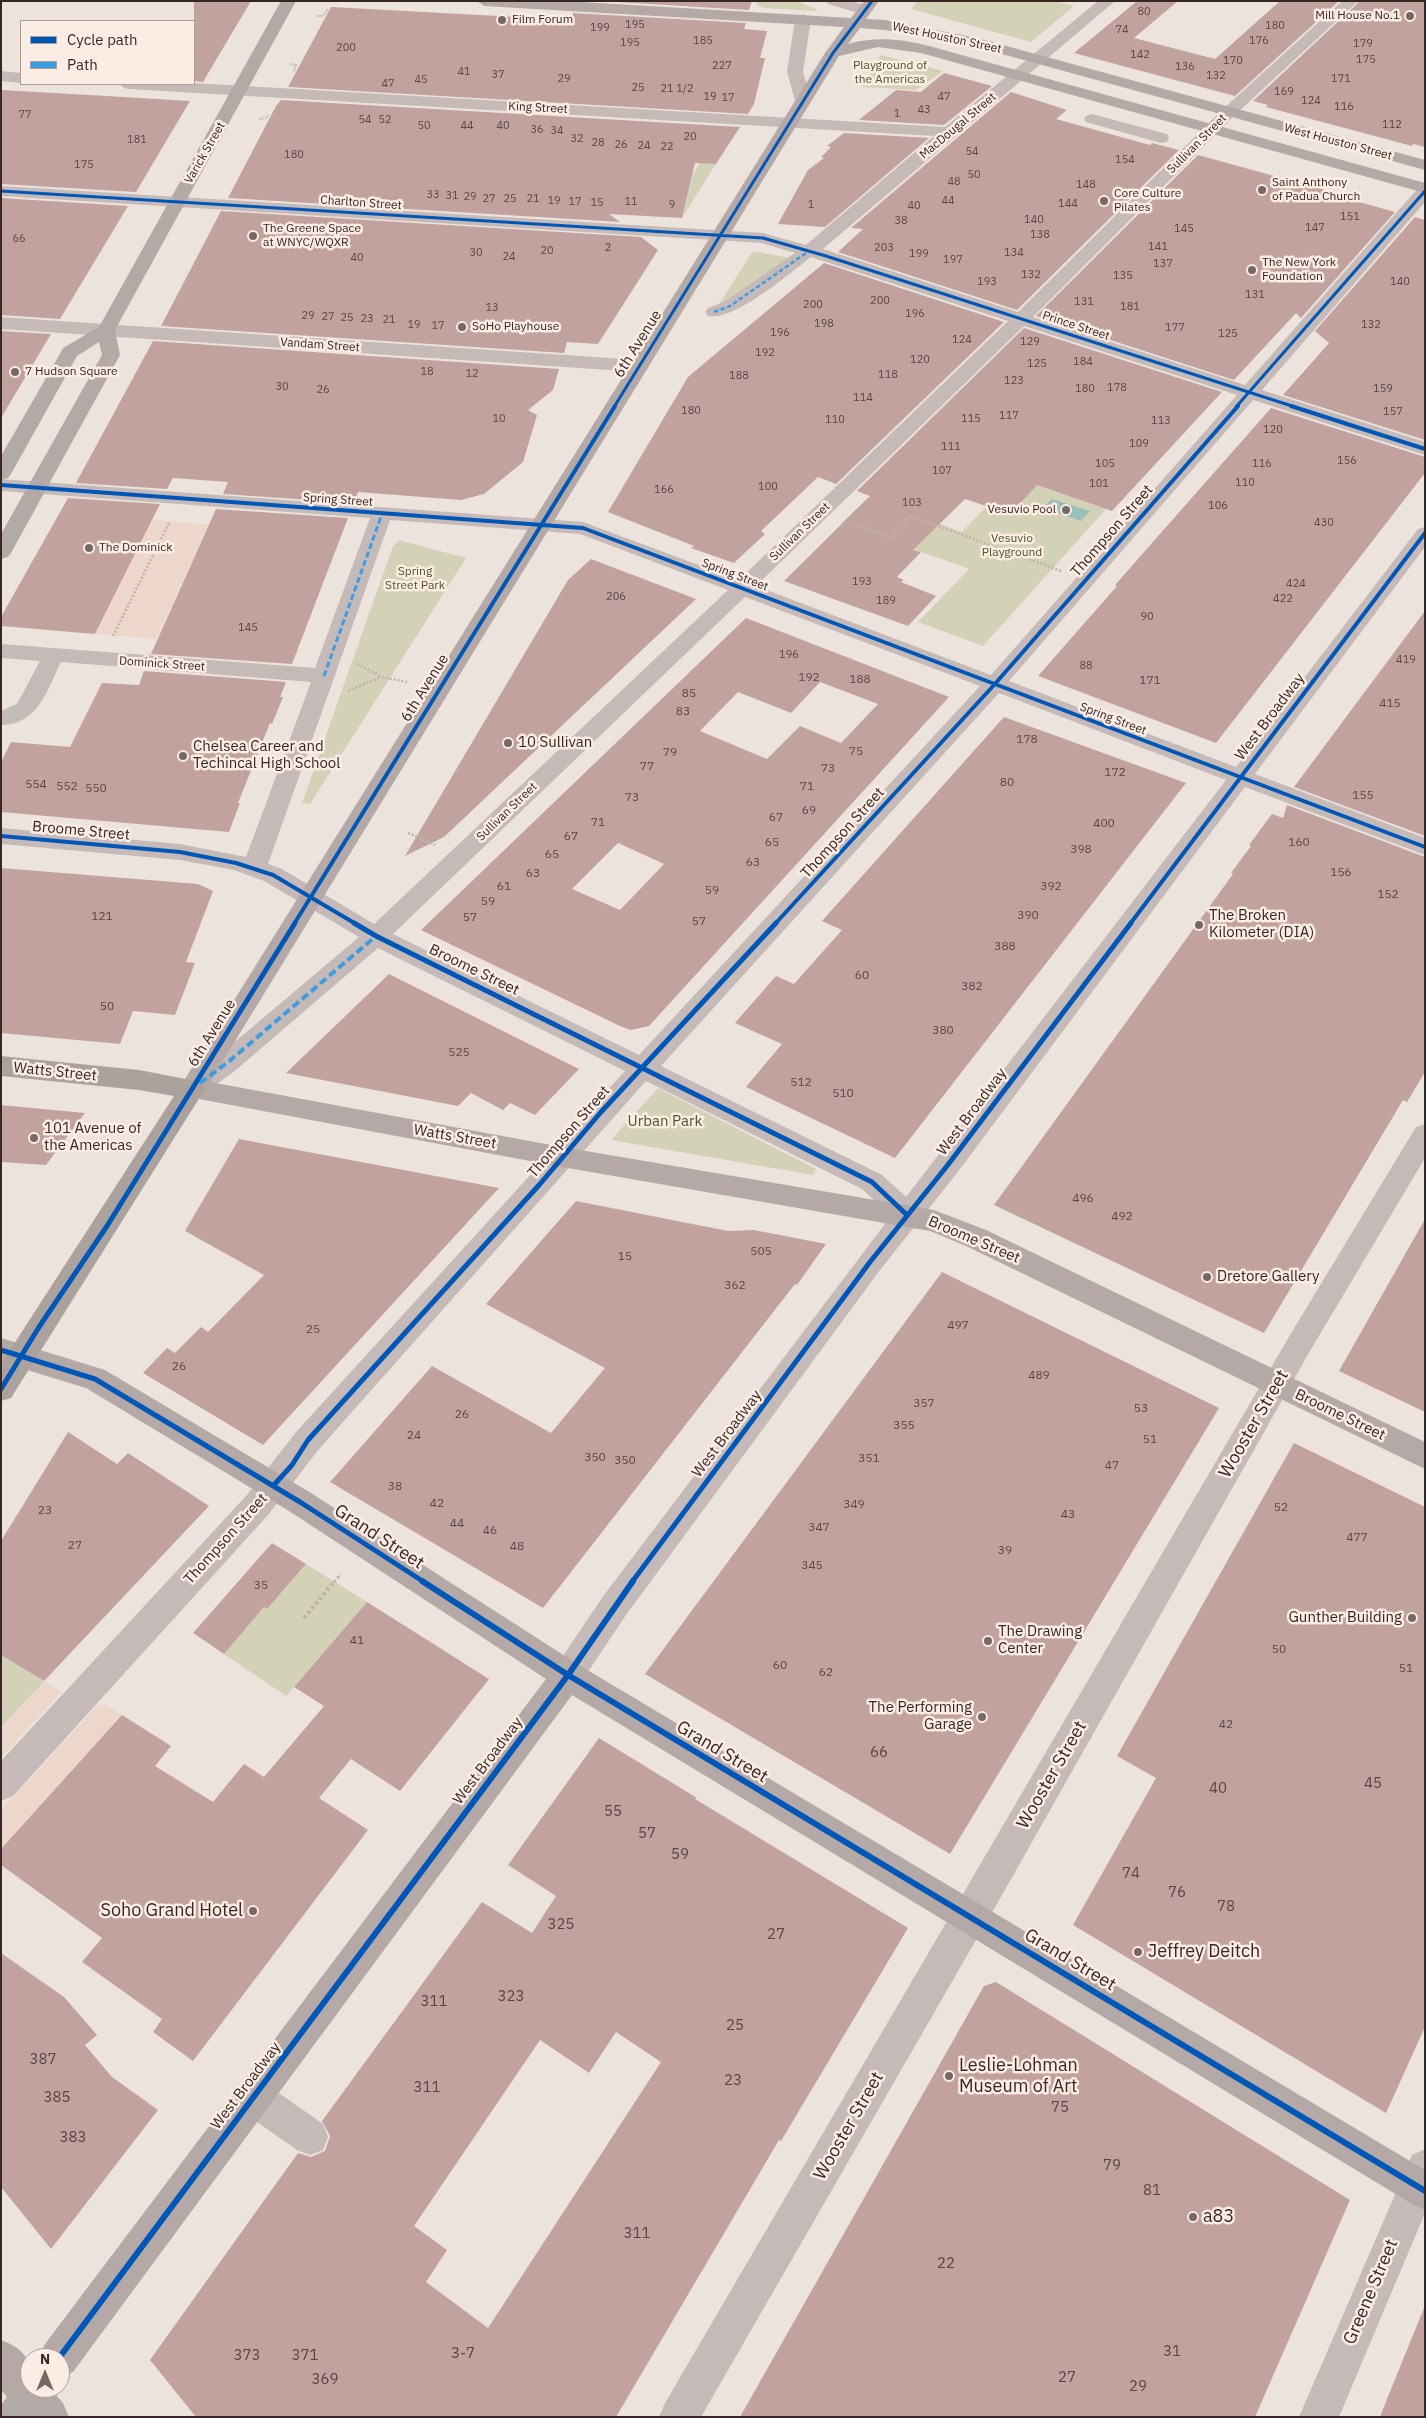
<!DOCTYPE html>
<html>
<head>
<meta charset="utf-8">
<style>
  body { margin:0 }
  #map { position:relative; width:1426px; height:2418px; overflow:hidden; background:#ede3dd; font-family:"IBM Plex Sans",sans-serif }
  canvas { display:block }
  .frame { position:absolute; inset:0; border:2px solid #362725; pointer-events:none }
  .legend { position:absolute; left:20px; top:20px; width:175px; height:65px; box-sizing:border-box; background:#fbece4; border:1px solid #ac9d98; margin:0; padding:6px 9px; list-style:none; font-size:15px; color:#362725 }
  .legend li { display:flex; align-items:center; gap:10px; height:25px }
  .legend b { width:25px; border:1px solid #ac9d98 }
  .north { position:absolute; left:20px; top:2348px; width:50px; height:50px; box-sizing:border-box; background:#fbece4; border:1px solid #ac9d98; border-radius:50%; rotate:0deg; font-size:14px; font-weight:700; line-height:20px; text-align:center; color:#362725 }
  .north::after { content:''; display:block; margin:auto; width:18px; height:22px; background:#766965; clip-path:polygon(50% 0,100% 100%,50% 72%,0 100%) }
</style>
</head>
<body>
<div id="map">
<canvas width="1426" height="2418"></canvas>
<div class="frame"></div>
<ul class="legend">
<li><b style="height:6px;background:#0057b8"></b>Cycle path</li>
<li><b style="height:6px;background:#3e9ce0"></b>Path</li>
</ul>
<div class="north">N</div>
</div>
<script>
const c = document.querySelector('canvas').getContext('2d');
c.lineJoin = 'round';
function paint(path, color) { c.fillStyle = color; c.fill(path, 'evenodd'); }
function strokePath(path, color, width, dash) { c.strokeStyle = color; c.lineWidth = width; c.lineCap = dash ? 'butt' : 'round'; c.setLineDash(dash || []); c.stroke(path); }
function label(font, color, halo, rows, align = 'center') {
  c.font = font + ' "IBM Plex Sans",sans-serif'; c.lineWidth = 5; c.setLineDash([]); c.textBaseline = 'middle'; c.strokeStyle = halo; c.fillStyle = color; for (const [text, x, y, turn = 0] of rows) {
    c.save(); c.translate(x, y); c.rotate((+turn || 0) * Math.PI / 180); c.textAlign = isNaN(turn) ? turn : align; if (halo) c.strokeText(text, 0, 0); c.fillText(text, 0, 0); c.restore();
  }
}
paint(new Path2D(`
  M757,1H796L817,9L815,11L764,8L757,5Z
  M918,1H1054L1074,6L1031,42L911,9Z
  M881,55L943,71L916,90L862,87Z
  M700,163L716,164L682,218L693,174Z
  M753,251L796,259L714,312Z
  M1015,477L1106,509L983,646L918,622L969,569L841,523L868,498L962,532Z
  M399,540L466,558L310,804L302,803L393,546Z
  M658,1088L816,1169L813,1175L611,1140Z
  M306,1564L367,1602L286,1696L224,1654L264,1607L267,1609Z
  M1,1655L61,1692L1,1757Z`), '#d3d1b6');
paint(new Path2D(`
  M152,520L209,524L156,639L95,634Z
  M44,1681L61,1692L1,1757V1727Z
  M104,1704L122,1715L1,1849V1810L97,1706Z`), '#edd7cb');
paint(new Path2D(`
  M1052,499L1090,511L1081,521L1043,508Z`), '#98c1b9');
paint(new Path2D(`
  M194,1H251L203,82L194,81Z
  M601,1H752L749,10Z
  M1137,1H1178L1134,38L1215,59L1280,1H1339L1235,96L1074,53Z
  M1360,1H1425V147L1413,144L1412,146L1266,107L1268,105L1253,101Z
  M331,7L573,20V13L746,23L744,29L767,31L760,58H765L754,104L748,114L288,87Z
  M944,73L992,86L944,125L859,120L896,90L921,92Z
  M1,90L107,96L190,101L136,192L1,184Z
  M1011,92L1067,110L1056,119L1150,145L1152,143L1179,150L1017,310L838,252L863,229L851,228Z
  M281,100L740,127L716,164L695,163L682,218L609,214L620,222L228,198L276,106Z
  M844,133L929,138L825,227L778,224L808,170L824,158L821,157L831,147L827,146Z
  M1198,155L1347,196L1345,198L1395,212L1301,318L1296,313L1234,380L1036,316Z
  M1,198L128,206L60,319L1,315Z
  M221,211L641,237L658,250L598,344L567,342L564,353L161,326Z
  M1415,217L1425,220V440L1283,395L1329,343L1315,331Z
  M824,263L1004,322L836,484L818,477L761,531L765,534L734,563L691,548L694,546L608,512L688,377Z
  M1024,328L1222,392L1112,511L1037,485L1010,514L965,499L913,550L921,552L897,577L904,580L901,582L936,596L908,626L784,581L870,496L857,491Z
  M1,331L51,334L1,418Z
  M153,341L559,369L553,390L528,410L537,415L523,462L484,494L461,500L358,492L354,503L223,494L228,482L173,478L167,489L76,483Z
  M1271,408L1425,457V473L1216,743L1038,676L1117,586L1115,585Z
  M68,498L160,504L95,634L1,626V617Z
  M216,509L348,518L292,664L151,654Z
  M591,559L696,599L444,837L405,856L568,580Z
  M1425,611V836L1294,787Z
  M746,618L949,697L649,1026L631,1030L620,1026L421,930ZM820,682L878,704L841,743L800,726L767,759L700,731L738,692L791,713ZM618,843L664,864L620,910L572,889Z
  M144,671L286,682L280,697H283L272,724L270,723L238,803H240L229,832L1,812V762L11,742L70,747L102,683L139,685Z
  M1004,717L1186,783L895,1158L746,1087L782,1044L735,1023L776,976L794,984L842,930L822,921Z
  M1287,805L1425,857V1072L1407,1102L1403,1100L1264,1333L994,1205L1233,874L1231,873L1251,846L1249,845L1272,814L1283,818Z
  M1,868L198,884L213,891L186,962L195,963L175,1015L133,1011L120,1044L1,1033Z
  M389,974L579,1069L535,1115L510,1103L503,1110L471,1093L458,1106L286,1073Z
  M1,1105L85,1113L46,1165L1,1162Z
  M239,1139L499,1188L263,1445L143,1373L167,1348L175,1353L201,1327L208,1332L264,1275L185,1231Z
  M576,1201L728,1231L754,1230L826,1244L797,1285L795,1284L543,1608L330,1482L432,1366L551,1433L605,1368L486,1304Z
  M1425,1219V1412L1339,1371Z
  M942,1272L1219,1408L950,1854L645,1674Z
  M68,1432L117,1464L128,1453L209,1506L44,1681L1,1655V1541Z
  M1294,1443L1425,1507V2027L1386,2113L1073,1925L1156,1778L1117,1756Z
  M272,1543L306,1564L267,1609L264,1607L224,1654L193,1633Z
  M367,1602L489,1679L400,1791L351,1759L319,1798L368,1830L193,2061L153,2032L162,2019L82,1962L102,1938L1,1865V1849L122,1715L171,1746L155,1766L213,1802L244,1764L264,1777L324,1706L294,1687Z
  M599,1738L697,1798L695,1799L908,1928L781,2141L779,2140L616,2417H196L150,2360L298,2153L311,2157L325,2151L330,2136L322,2121L482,1902L532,1933L556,1896L508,1865ZM616,2032L661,2062L488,2328L426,2282L447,2250L414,2226L540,2040L589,2073Z
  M1,1953L64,1997L97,2035L85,2045L112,2077L158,2110L51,2249L1,2187Z
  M996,1982L1350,2200L1255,2417H740L984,1986Z
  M1424,2308L1425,2417H1380L1387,2399Z`), '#c2a29e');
strokePath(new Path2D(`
  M316,16H323L328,9
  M290,64L296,65L294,72
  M259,119L266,118L269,114`), '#beb3af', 2, [1, 1]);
strokePath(new Path2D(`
  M848,522L890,537L911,516L1061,571
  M113,636L170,521
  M357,664L382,677L407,682
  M348,691L381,677
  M408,833L435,845`), '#beb3af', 2.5, [2, 2]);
strokePath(new Path2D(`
  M642,1116L667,1124
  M334,1582L341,1574`), '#beb3af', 3, [2.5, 2.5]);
strokePath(new Path2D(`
  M304,1618L335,1581`), '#beb3af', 4, [3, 3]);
paint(new Path2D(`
  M826,1C839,1 864,0 873,10L865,15L828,4Z
  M1098,1H1115L823,249L1018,312L1223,109L1342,1H1358L1235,115L1033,317L1245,385L1419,187L1425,186V202L1262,390L1425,442V455L1253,400L1009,681L1236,767L1418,529L1425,527V547L1255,774L1425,838V855L1245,787L957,1173L880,1270L626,1615L579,1685L568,1690L557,1685L552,1675L557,1665L604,1595L891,1216L862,1189L646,1081L319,1449L268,1515L13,1796L1,1801V1761L246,1496L297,1431L625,1071L378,948L236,1070L201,1096L192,1099L183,1096L179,1089L183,1082L218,1056L359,937L264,881L234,870L180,860L1,844V828L180,844L246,857L311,682L61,662C47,690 38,725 1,725V711L17,704L40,661L1,658V644L315,668L370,518L1,491V479L583,522L739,580L1008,321L811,257C790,273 733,322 708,316L705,312L708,308L724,302L795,253L762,243L1,196V186L763,233L806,245L934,136L128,89L122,87L120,84L194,83L945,127ZM1024,326L1237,395L991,675L756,586ZM390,520L580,534L728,590L374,924L282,869L268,864ZM745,597L980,686L639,1055L393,934ZM999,693L1226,780L906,1197L882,1175L661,1066Z
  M803,14L811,19L803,71L811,101L809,104H797L795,101L787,71L795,19Z
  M1,71L21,73V83L1,81Z
  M1092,114L1167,134L1169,138L1167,142L1161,143L1086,122L1084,119L1086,116Z
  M1,317L639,360L646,362L648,366L646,370L639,372L1,329Z
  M1425,1124V1158L1310,1351L1002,1895L701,2417H659L665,2403L1290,1335L1416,1127Z
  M253,2079L266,2084L323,2124L328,2137L323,2150L310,2155L297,2150L240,2110L235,2097L240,2084Z
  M1425,2149V2213L1339,2417H1299L1412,2155Z`), '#c5bab7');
paint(new Path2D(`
  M281,1H296L115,330L120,355L11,553L8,557L1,559V534L102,355L99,342L77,356L11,474L8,478L1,480V456L61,352L63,348L99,327Z
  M477,1H565L851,18L864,1H879L866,19L885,20L977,38L1425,160V170L969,45L885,30L860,28L848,44C876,36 901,39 929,46L1425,183V193L921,53L878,47L839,56L210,1082L562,1147L934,1210L986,1230L1425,1442V1469L966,1246L930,1231L562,1167L183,1096L179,1089L183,1082L825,53L844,27L484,6Z
  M1,1338L105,1370L311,1493L579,1665L1425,2170V2210L1412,2204L572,1695L73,2372L60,2377V2358H39L45,2344L546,1679L289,1511L86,1388L1,1362Z
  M1,2340C29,2351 30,2361 30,2388H58L55,2394L63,2403L69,2417H1V2405L7,2397L1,2390Z`), '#b4a9a6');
paint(new Path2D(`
  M1,1056L139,1070L201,1082L205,1089L11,1398L1,1401V1364L174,1096L139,1090L1,1076Z`), '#aca29d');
strokePath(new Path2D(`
  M714,312L730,306L809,251`), '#3e9ce0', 2.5, [4.5, 2.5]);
strokePath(new Path2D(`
  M324,676L382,514`), '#3e9ce0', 3, [6, 3]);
strokePath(new Path2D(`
  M200,1083L227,1063L376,936`), '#3e9ce0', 4, [8, 4]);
strokePath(new Path2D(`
  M1,191L763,238L826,256L1295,407
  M614,407L833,53L872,1
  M1236,407L1425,191`), '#0057b8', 3);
strokePath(new Path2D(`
  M1291,406L1425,449
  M1,485L583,528L1425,847
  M1,836L180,852L236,863L273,875L356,924
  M294,924L615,406
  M775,924L994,685L1238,406
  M1130,924L1425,533`), '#0057b8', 4);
strokePath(new Path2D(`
  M354,923L376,936L872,1182L907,1215
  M1,1350L95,1379L300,1502L424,1582
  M1,1389L39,1327L107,1226L295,923
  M273,1486L292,1465L308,1440L540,1184L601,1112L776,923
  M632,1582L870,1262L947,1166L1131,923`), '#0057b8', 5);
strokePath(new Path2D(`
  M422,1581L568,1675L1425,2191
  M59,2358L568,1675L633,1581`), '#0057b8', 6);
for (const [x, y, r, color] of [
  [1410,16,5,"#766965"],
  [502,20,5,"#766965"],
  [1262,190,5,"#766965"],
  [1104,201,5,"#766965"],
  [253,236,5,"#766965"],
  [1252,270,5,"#766965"],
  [462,327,5,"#766965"],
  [15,372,5,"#766965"],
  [1066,510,5,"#766965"],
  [89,548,5,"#766965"],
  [508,743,5,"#766965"],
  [183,756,5,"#766965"],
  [1199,925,5,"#766965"],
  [34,1138,5,"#766965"],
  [1207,1277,5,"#766965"],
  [1412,1618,5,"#766965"],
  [988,1641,5,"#766965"],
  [982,1717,5,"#766965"],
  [253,1911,5,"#766965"],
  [1138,1952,5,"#766965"],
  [949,2076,5,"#766965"],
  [1193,2217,5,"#766965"]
]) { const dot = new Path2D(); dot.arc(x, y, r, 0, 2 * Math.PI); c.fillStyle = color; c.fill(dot); strokePath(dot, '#fbece4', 2); }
label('11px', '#594643', null, [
  ["80",1144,12],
  ["195",635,25],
  ["180",1275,26],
  ["199",600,28],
  ["74",1122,30],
  ["185",703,41],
  ["176",1259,41],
  ["195",630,43],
  ["179",1363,44],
  ["200",346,48],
  ["142",1140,55],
  ["175",1366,60],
  ["170",1233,61],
  ["227",722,66],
  ["136",1185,67],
  ["41",464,72],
  ["37",498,75],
  ["132",1216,76],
  ["29",564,79],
  ["171",1341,79],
  ["45",421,80],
  ["47",388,84],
  ["25",638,88],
  ["21 1/2",677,89],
  ["169",1284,92],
  ["19",710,97],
  ["47",944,97],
  ["17",728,98],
  ["124",1311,101],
  ["116",1344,107],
  ["43",924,110],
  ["1",897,114],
  ["77",25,115],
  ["54",365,120],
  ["52",385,120],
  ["112",1392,125],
  ["50",424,126],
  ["44",467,126],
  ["40",503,126],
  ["36",537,130],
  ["34",557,131],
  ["20",690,137],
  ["32",577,139],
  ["181",137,140],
  ["28",598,143],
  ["26",621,145],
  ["24",644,146],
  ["22",667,147],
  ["54",972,152],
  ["180",294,155],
  ["154",1125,160],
  ["175",84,165],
  ["50",974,175],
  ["48",954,182],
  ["148",1086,185],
  ["33",433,195],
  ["31",452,196],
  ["29",470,197],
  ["27",489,199],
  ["25",510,199],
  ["21",533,199],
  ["19",554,201],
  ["44",948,201],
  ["17",575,202],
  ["11",631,202],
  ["15",597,203],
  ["144",1068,204],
  ["9",672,205],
  ["1",811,205],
  ["40",914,206],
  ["151",1350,217],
  ["140",1034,220],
  ["38",901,221],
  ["147",1315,228],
  ["145",1184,229],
  ["138",1040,235],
  ["66",19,239],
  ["141",1158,247],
  ["2",608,248],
  ["203",884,248],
  ["20",547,251],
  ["30",476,253],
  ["134",1014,253],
  ["199",919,254],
  ["24",509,257],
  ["40",357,258],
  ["197",953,260],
  ["137",1163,264],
  ["132",1031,275],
  ["135",1123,276],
  ["193",987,282],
  ["140",1400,282],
  ["131",1255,295],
  ["200",880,301],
  ["131",1084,302],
  ["200",813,305],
  ["181",1130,307],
  ["13",492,308],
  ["196",915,314],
  ["29",308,316],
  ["27",328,317],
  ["25",347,318],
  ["23",367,319],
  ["21",389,320],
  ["198",824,324],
  ["19",414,325],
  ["132",1371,325],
  ["17",438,326],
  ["177",1175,328],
  ["196",780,333],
  ["125",1228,334],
  ["124",962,340],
  ["129",1030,342],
  ["192",765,353],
  ["120",920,360],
  ["184",1083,362],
  ["125",1037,364],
  ["18",427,372],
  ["12",472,374],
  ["118",888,375],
  ["188",739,376],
  ["123",1014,381],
  ["30",282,387],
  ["178",1117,388],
  ["180",1085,389],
  ["159",1383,389],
  ["26",323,390],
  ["114",863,398],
  ["180",691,411],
  ["157",1393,412],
  ["117",1009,416],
  ["10",499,419],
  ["115",971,419],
  ["110",835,420],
  ["113",1161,421],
  ["120",1273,430],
  ["109",1139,444],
  ["111",951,447],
  ["156",1347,461],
  ["105",1105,464],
  ["116",1262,464],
  ["107",942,471],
  ["110",1245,483],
  ["101",1099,484],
  ["100",768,487],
  ["166",664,490],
  ["103",912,503],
  ["106",1218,506],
  ["430",1324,523],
  ["193",862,582],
  ["424",1296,584],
  ["206",616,597],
  ["422",1283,599],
  ["189",886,601],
  ["90",1147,617],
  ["145",248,628],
  ["196",789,655],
  ["419",1406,660],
  ["88",1086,666]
]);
label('12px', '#362725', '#fbece4', [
  ["Mill House No.1",1400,16,"right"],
  ["Film Forum",512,20],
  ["Saint Anthony",1272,183],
  ["of Padua Church",1272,197],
  ["Core Culture",1114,194],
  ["Pilates",1114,208],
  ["The Greene Space",263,229],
  ["at WNYC/WQXR",263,243],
  ["The New York",1262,263],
  ["Foundation",1262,277],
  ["SoHo Playhouse",472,327],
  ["7 Hudson Square",25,372],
  ["Vesuvio Pool",1056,510,"right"],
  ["The Dominick",99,548]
], 'left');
label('12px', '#362725', '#fbece4', [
  ["West Houston Street",947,38,12],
  ["King Street",538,108,3],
  ["MacDougal Street",958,126,-40],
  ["West Houston Street",1338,142,15],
  ["Sullivan Street",1197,144,-45],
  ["Varick Street",205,153,-60],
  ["Charlton Street",361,203,4],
  ["Prince Street",1076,326,18],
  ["Vandam Street",320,345,4],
  ["Spring Street",338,500,4],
  ["Sullivan Street",800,532,-44],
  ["Spring Street",735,575,21],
  ["Dominick Street",162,664,4],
  ["Spring Street",1113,719,21],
  ["Sullivan Street",507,812,-44]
]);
label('12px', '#4e5627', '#fbece4', [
  ["Playground of",890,66],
  ["the Americas",890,80],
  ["Vesuvio",1012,539],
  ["Playground",1012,553],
  ["Spring",415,572],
  ["Street Park",415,586]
]);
label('12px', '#594643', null, [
  ["192",809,678],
  ["188",860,680],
  ["171",1150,681],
  ["85",689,694],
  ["415",1390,704],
  ["83",683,712],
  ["178",1027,740],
  ["75",856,752],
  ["79",670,753],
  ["77",647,767],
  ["73",828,769],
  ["172",1115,773],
  ["80",1007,783],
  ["554",36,785],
  ["552",67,787],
  ["71",807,787],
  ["550",96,789],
  ["155",1363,796],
  ["73",632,798],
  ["69",809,811],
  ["67",776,818],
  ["71",598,823],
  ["400",1104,824],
  ["67",571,837],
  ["65",772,843],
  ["160",1299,843],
  ["398",1081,850],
  ["65",552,855],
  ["63",753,863],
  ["156",1341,873],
  ["63",533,874],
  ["61",504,887],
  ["392",1051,887],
  ["59",712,891],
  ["152",1388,895],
  ["59",488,902],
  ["390",1028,916],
  ["121",102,917],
  ["57",470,918],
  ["57",699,922],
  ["388",1005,947],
  ["60",862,976],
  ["382",972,987],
  ["50",107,1007],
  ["380",943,1031],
  ["525",459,1053],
  ["512",801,1083],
  ["510",843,1094],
  ["496",1083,1199],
  ["492",1122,1217],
  ["505",761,1252],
  ["15",625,1257],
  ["362",735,1286],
  ["497",958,1326],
  ["25",313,1330],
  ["26",179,1367],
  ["489",1039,1376],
  ["357",924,1404],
  ["53",1141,1409],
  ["26",462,1415],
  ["355",904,1426],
  ["24",414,1436],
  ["51",1150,1440],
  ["350",595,1458],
  ["351",869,1459],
  ["350",625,1461],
  ["47",1112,1466],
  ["38",395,1487],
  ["42",437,1504],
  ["349",854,1505],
  ["52",1281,1508],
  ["23",45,1511],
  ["43",1068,1515],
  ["44",457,1524],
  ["347",819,1528],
  ["46",490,1531],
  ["477",1357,1538],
  ["27",75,1546],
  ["48",517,1547],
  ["39",1005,1551],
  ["345",812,1566],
  ["35",261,1586],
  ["41",357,1641],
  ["50",1279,1650],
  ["60",780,1666],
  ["51",1406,1669],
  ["62",826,1673],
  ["42",1226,1725]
]);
label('15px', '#362725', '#fbece4', [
  ["6th Avenue",638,344,-58],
  ["Thompson Street",1112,531,-49],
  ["6th Avenue",425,688,-58],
  ["West Broadway",1270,717,-53],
  ["Broome Street",81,831,5],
  ["Thompson Street",843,833,-48],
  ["Broome Street",474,970,26],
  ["6th Avenue",212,1033,-58],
  ["Watts Street",55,1072,6],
  ["West Broadway",972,1112,-53],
  ["Thompson Street",569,1132,-49],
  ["Watts Street",455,1137,10],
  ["Broome Street",974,1240,23],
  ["Broome Street",1340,1415,26],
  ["West Broadway",727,1434,-53],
  ["Thompson Street",226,1539,-48],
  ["West Broadway",488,1761,-53],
  ["West Broadway",246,2086,-53]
]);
label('15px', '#362725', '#fbece4', [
  ["10 Sullivan",518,743],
  ["Chelsea Career and",193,747],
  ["Techincal High School",193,764],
  ["The Broken",1209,916],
  ["Kilometer (DIA)",1209,933],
  ["101 Avenue of",44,1129],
  ["the Americas",44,1146],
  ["Dretore Gallery",1217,1277],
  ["Gunther Building",1402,1618,"right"],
  ["The Drawing",998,1632],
  ["Center",998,1649],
  ["The Performing",972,1708,"right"],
  ["Garage",972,1725,"right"]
], 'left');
label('15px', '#4e5627', '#fbece4', [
  ["Urban Park",665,1122]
]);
label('15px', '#594643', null, [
  ["66",879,1753],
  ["45",1373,1784],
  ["40",1218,1789],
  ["55",613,1812],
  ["57",647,1834],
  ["59",680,1855],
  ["74",1131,1874],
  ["76",1177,1893],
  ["78",1226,1907],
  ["325",561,1925],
  ["27",776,1935],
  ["323",511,1997],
  ["311",434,2002],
  ["25",735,2026],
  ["387",43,2060],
  ["23",733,2081],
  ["311",427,2088],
  ["385",57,2098],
  ["75",1060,2108],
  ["383",73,2138],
  ["79",1112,2166],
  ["81",1152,2191],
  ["311",637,2234],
  ["22",946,2264],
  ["31",1172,2352],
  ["3-7",463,2354],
  ["373",247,2356],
  ["371",305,2356],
  ["27",1067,2378],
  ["369",325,2380],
  ["29",1138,2387]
]);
label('18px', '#362725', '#fbece4', [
  ["Wooster Street",1254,1424,-60],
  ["Grand Street",379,1537,33],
  ["Grand Street",722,1752,31],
  ["Wooster Street",1052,1775,-60],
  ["Grand Street",1070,1960,31],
  ["Wooster Street",849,2126,-60],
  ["Greene Street",1371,2292,-67]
]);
label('18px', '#362725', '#fbece4', [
  ["Soho Grand Hotel",243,1911,"right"],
  ["Jeffrey Deitch",1148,1952],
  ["Leslie-Lohman",959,2066],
  ["Museum of Art",959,2087],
  ["a83",1203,2217]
], 'left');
</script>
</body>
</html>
